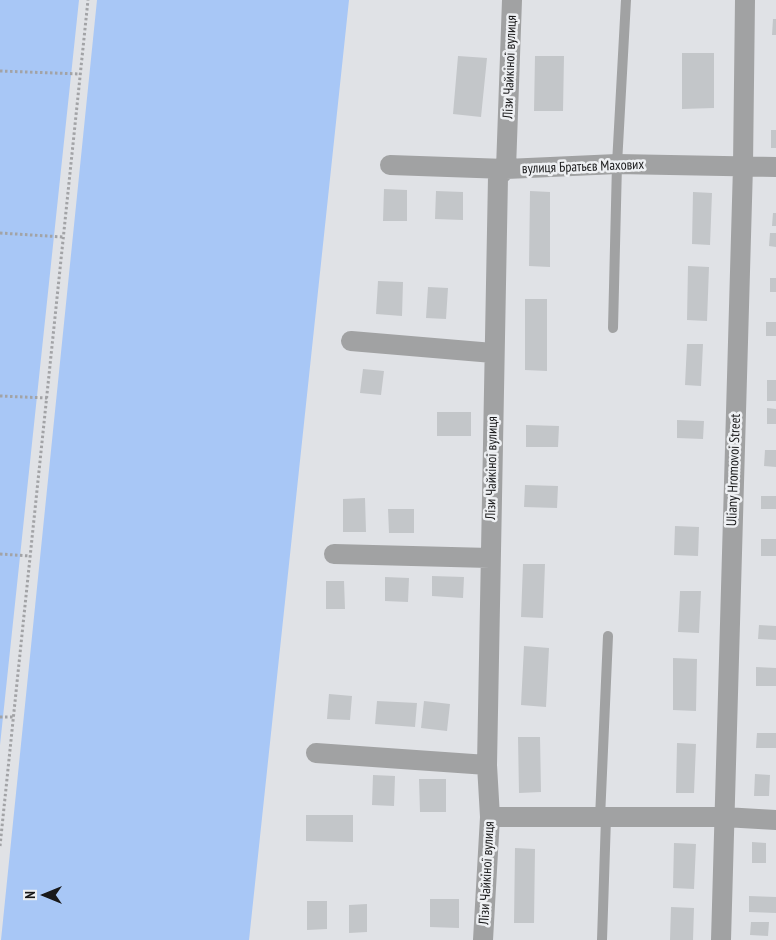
<!DOCTYPE html>
<html>
<head>
<meta charset="utf-8">
<style>
  body { margin:0 }
  #map { position:relative; width:776px; height:940px; overflow:hidden; background:#e0e2e6; font-family:"PT Sans Narrow",sans-serif }
  canvas { display:block }
  .north { position:absolute; left:20px; top:870px; width:50px; height:50px; -webkit-text-stroke:4px #eef0f3; paint-order:stroke; rotate:270deg; font-size:14px; font-weight:700; line-height:20px; text-align:center; color:#19191a }
  .north::after { content:''; display:block; margin:auto; width:18px; height:22px; background:#19191a; clip-path:polygon(50% 0,100% 100%,50% 72%,0 100%) }
</style>
</head>
<body>
<div id="map">
<canvas width="776" height="940"></canvas>
<div class="north">N</div>
</div>
<script>
const c = document.querySelector('canvas').getContext('2d');
c.lineJoin = 'round';
function paint(path, color) { c.fillStyle = color; c.fill(path, 'evenodd'); }
function strokePath(path, color, width, dash) { c.strokeStyle = color; c.lineWidth = width; c.lineCap = dash ? 'butt' : 'round'; c.setLineDash(dash || []); c.stroke(path); }
function label(font, color, halo, rows, align = 'center') {
  c.font = font + ' "PT Sans Narrow",sans-serif'; c.lineWidth = 5; c.setLineDash([]); c.textBaseline = 'middle'; c.strokeStyle = halo; c.fillStyle = color; for (const [text, x, y, turn = 0] of rows) {
    c.save(); c.translate(x, y); c.rotate((+turn || 0) * Math.PI / 180); c.textAlign = isNaN(turn) ? turn : align; if (halo) c.strokeText(text, 0, 0); c.fillText(text, 0, 0); c.restore();
  }
}
paint(new Path2D(`
  M0,0H79L0,745Z
  M97,0H349L249,940H1Z`), '#a8c7f6');
paint(new Path2D(`
  M773,19H776V35H772Z
  M682,53H714V108L682,109Z
  M458,56L487,58L481,117L453,114Z
  M535,56H564L563,111H534Z
  M771,130H776V148H771Z
  M384,189L407,190V221H383Z
  M436,191L463,192V220L435,219Z
  M530,191L550,192V267L529,266Z
  M693,192L712,193L710,245L692,244Z
  M773,213H776V226H772Z
  M770,233H776V247L769,246Z
  M688,266L709,267L707,321L687,320Z
  M770,278H776V292H770Z
  M378,281L403,282L402,316L376,314Z
  M428,287L448,288L446,319L426,318Z
  M525,299H547V371L525,370Z
  M766,322H776V336H766Z
  M687,344H703L701,386L685,385Z
  M363,369L384,371L381,395L360,393Z
  M767,380H776V401H767Z
  M767,408L776,409V424H767Z
  M437,412H471V436H437Z
  M677,420L704,421L703,439L677,438Z
  M526,425L559,426L558,447H526Z
  M765,450H776V467L764,466Z
  M525,485L558,486L557,508L524,507Z
  M761,496H776V509H761Z
  M365,498L366,532H343V499Z
  M388,509H414V533H389Z
  M675,526L699,527L698,556L674,555Z
  M761,539H776V556H761Z
  M523,564H545L543,618L521,617Z
  M432,576L464,577L463,598L432,596Z
  M385,577L409,578L408,602L385,601Z
  M326,581H344L345,609H326Z
  M680,591H701L699,633L678,632Z
  M759,625L776,626V640L758,639Z
  M524,646L549,648L546,707L521,705Z
  M673,658L697,659L696,711L673,710Z
  M756,667L776,668V686H756Z
  M329,694L352,696L350,720L327,719Z
  M377,701L417,703L415,727L375,724Z
  M424,701L450,704L447,731L421,728Z
  M757,733H776V748H756Z
  M518,737H540L541,792L519,793Z
  M677,743L696,744L694,793H676Z
  M755,774L770,775L769,796H754Z
  M373,775L395,776L394,806L372,805Z
  M419,779H446V812H420Z
  M306,815H353V842L306,841Z
  M752,842L766,843V863H752Z
  M674,843L696,844L694,889L673,888Z
  M515,848L535,849L534,923H514Z
  M749,896L776,897V913L749,912Z
  M430,899H459V928L430,927Z
  M307,901H327V929L307,930Z
  M367,904V932L349,933V905Z
  M671,907L694,908L693,940H670Z
  M751,922H769L768,936L750,935Z`), '#c3c6c9');
strokePath(new Path2D(`
  M0,71L80,74
  M0,233L63,237
  M0,396L47,398
  M0,554L30,556
  M0,717H13
  M0,846L88,0`), '#a2a3a6', 3, [2.5, 2.5]);
strokePath(new Path2D(`
  M613,328L617,164L626,0
  M600,818L608,636
  M602,940L606,818`), '#a1a2a3', 10);
strokePath(new Path2D(`
  M390,165L506,169L617,164L776,167
  M351,341L493,353
  M334,554L490,558
  M316,753L487,765
  M490,817H724L776,820
  M483,940L490,817L487,765L498,177L506,169L512,0
  M721,940L743,166L745,0`), '#a1a2a3', 20);
label('14px', '#19191a', '#eef0f3', [
  ["Лізи Чайкіної вулиця",510,67,-88],
  ["вулиця Братьєв Махових",583,167,-2],
  ["Лізи Чайкіної вулиця",492,468,-89],
  ["Uliany Hromovoi Street",734,470,-88],
  ["Лізи Чайкіної вулиця",487,873,-87]
]);
</script>
</body>
</html>
